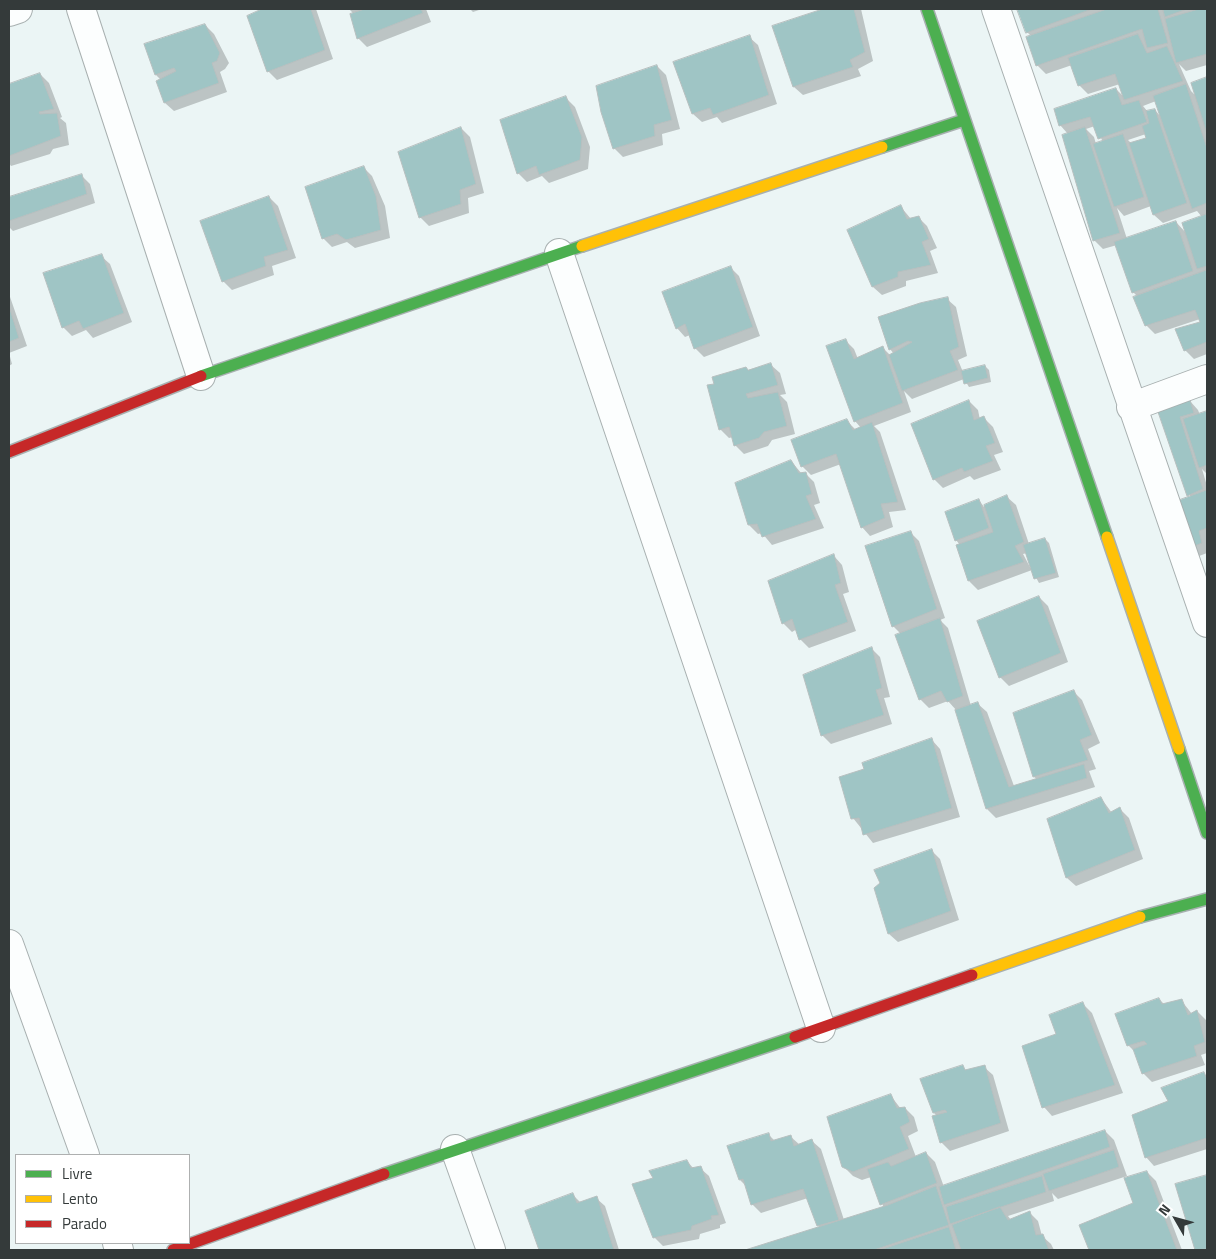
<!DOCTYPE html>
<html>
<head>
<meta charset="utf-8">
<style>
  body { margin:0 }
  #map { position:relative; width:1216px; height:1259px; overflow:hidden; background:#ebf5f5; font-family:"Titillium Web",sans-serif }
  canvas { display:block }
  .frame { position:absolute; inset:0; border:10px solid #343a3a; pointer-events:none }
  .legend { position:absolute; left:15px; top:1154px; width:175px; height:90px; box-sizing:border-box; background:#fff; border:1px solid #aeb0b0; margin:0; padding:6px 9px; list-style:none; font-size:15px; color:#343a3a }
  .legend li { display:flex; align-items:center; gap:10px; height:25px }
  .legend b { width:25px; border:1px solid #aeb0b0 }
  .north { position:absolute; left:1151px; top:1194px; width:50px; height:50px; -webkit-text-stroke:4px #fff; paint-order:stroke; rotate:308deg; font-size:14px; font-weight:700; line-height:20px; text-align:center; color:#343a3a }
  .north::after { content:''; display:block; margin:auto; width:18px; height:22px; background:#343a3a; clip-path:polygon(50% 0,100% 100%,50% 72%,0 100%) }
</style>
</head>
<body>
<div id="map">
<canvas width="1216" height="1259"></canvas>
<div class="frame"></div>
<ul class="legend">
<li><b style="height:6px;background:#4caf50"></b>Livre</li>
<li><b style="height:6px;background:#ffc107"></b>Lento</li>
<li><b style="height:6px;background:#c62828"></b>Parado</li>
</ul>
<div class="north">N</div>
</div>
<script>
const c = document.querySelector('canvas').getContext('2d');
c.lineJoin = 'round';
function paint(path, color) { c.fillStyle = color; c.fill(path, 'evenodd'); }
function strokePath(path, color, width, dash) { c.strokeStyle = color; c.lineWidth = width; c.lineCap = dash ? 'butt' : 'round'; c.setLineDash(dash || []); c.stroke(path); }
paint(new Path2D(`
  M264,9H316L333,59L277,80L268,71L248,17Z
  M349,9H426L431,22L367,47L358,38L354,14Z
  M470,9H482L473,12Z
  M827,9H861L873,61L858,69L861,76L803,95L794,87L773,27Z
  M1019,9H1104V11L1110,9H1207V65L1186,71L1179,64L1191,91L1196,96L1192,84L1207,79V354L1194,359L1185,350L1202,322L1200,319L1155,334L1146,325L1138,297L1134,293L1117,245L1103,249L1094,240L1068,134L1060,125L1116,89L1125,98L1120,84L1088,94L1079,85L1072,65L1046,74L1037,65L1031,36L1027,32ZM1156,101L1161,117L1155,110L1148,112L1143,106ZM1095,126L1103,142L1096,144L1094,137L1086,129ZM1146,134L1147,139L1131,143L1128,140ZM1151,206L1154,215L1163,223L1197,211L1202,217L1187,234L1176,222L1127,239L1117,208L1124,216Z
  M205,25L214,34L229,63L225,69L220,72L227,92L174,111L165,103L157,81L161,80L156,75L145,45Z
  M749,37L758,45L777,104L722,123L717,117L702,122L693,114L674,63Z
  M657,66L666,75L680,129L662,134L663,145L623,157L614,148Z
  M40,74L49,83L62,117L60,118L66,123L69,145L53,149L50,154L11,166L9,163V86Z
  M566,98L575,107L590,147L588,169L549,183L542,176L527,182L518,173Z
  M461,128L470,137L484,193L468,198L469,213L429,226L420,217Z
  M364,168L372,176L385,206L390,238L355,248L347,242L332,247L323,238Z
  M81,175L90,184L95,203L13,231L9,227V198Z
  M269,197L278,206L296,258L272,266L274,275L232,290L223,281Z
  M901,207L911,219L918,217L927,226L937,248L930,251L938,273L906,281V286L882,295L873,287L849,230Z
  M101,256L110,264L132,322L93,338L86,330L72,336L63,327Z
  M730,267L739,276L760,336L704,357L695,348L690,335L685,337L677,328Z
  M9,294L27,346L9,353L12,364L9,366Z
  M947,299L956,307L967,356L958,360L963,372L985,366L989,370L991,382L969,387L964,379L912,399L904,391L911,412L874,426L880,432L906,510L889,512L893,527L870,536L862,527L841,464L811,475L802,466L847,421L856,430L861,428L855,421L845,340L854,349L858,359L883,348L891,356L894,354L890,349Z
  M771,365L780,373L786,394L780,395L787,402L795,434L772,440L768,446L744,454L735,445L733,437L729,438L720,429L749,371Z
  M969,401L978,410L980,420L984,418L993,427L1003,452L994,455L1001,470L974,480L970,476L943,488L934,479Z
  M1190,401L1198,410L1200,415L1207,412V474L1202,469L1207,486V553L1194,558L1191,498L1159,413Z
  M791,461L802,474L805,473L814,482L820,503L814,505L824,528L772,545L762,533L758,534L749,525Z
  M1007,497L1016,505L1029,544L1045,539L1049,543L1059,577L1039,583L1032,570L978,590L969,581L957,546L960,545L956,540L979,500L984,507ZM1027,553L1032,569H1031L1023,554Z
  M910,532L919,541L945,618L940,620L948,628L971,706L978,704L987,712L1014,786L1037,779L1034,777L1073,691L1082,700L1100,743L1088,749L1096,769L1089,771L1095,787L996,818L987,809L957,711L948,701L929,708L920,699L901,634L894,627L866,547Z
  M834,556L842,565L849,592L843,594L856,631L809,648L800,639L797,629L792,632L783,623Z
  M1039,597L1048,606L1068,662L1009,686L1000,677Z
  M872,649L880,657L890,697L884,698L892,724L831,744L822,735Z
  M932,740L940,749L960,817L873,843L853,818L865,770Z
  M1101,798L1112,813L1120,809L1129,818L1143,859L1076,886L1067,878Z
  M931,850L940,859L959,920L898,942L889,934Z
  M1159,999L1165,1005L1181,1000L1192,1014L1197,1011L1206,1020L1207,1053L1201,1055L1205,1065L1152,1082L1143,1073L1136,1053L1128,1045Z
  M1083,1004L1092,1013L1123,1093L1052,1116L1044,1107L1058,1034Z
  M962,1067L967,1071L984,1067L993,1075L1009,1131L950,1151L941,1142L937,1116L934,1113Z
  M1203,1073L1207,1077V1149L1154,1166L1146,1157L1170,1102Z
  M891,1096L901,1109L905,1108L914,1117L918,1131L908,1136L916,1157L926,1153L935,1162L944,1187L1105,1131L1114,1140L1127,1176L1058,1199L1052,1193L1054,1201L1008,1216L1011,1220L1029,1212L1038,1221L1042,1236L1051,1244L1054,1250H749L820,1228L808,1198L761,1213L752,1204L746,1186L740,1180L769,1135L775,1141L791,1137L800,1145L812,1141L821,1149L844,1220L884,1208L871,1177L862,1180L853,1176L843,1166Z
  M687,1161L694,1169L700,1168L709,1176L726,1223L720,1225V1228L700,1234L699,1239L663,1246L654,1237L655,1178L651,1172Z
  M1147,1172L1156,1181L1182,1250H1090L1080,1226L1135,1203Z
  M1207,1176V1250H1197L1176,1185Z
  M573,1195L581,1203L596,1198L605,1206L619,1250H540Z`), '#0003');
const building = new Path2D(`
  M262,9H311L325,50L267,72L247,16Z
  M365,9H421L423,13L357,39L350,14Z
  M823,9H854L865,52L850,60L853,67L793,87L772,26Z
  M1017,9H1092L1026,33Z
  M1107,9H1158L1168,43L1147,48L1142,29L1036,66L1026,37Z
  M1163,9H1187L1165,17Z
  M1199,9H1207V54L1176,63L1165,19Z
  M205,24L220,53L217,61L212,63L219,83L164,103L156,81L176,71L174,68L155,75L144,44Z
  M1138,34L1147,53L1167,46L1183,81L1124,100L1115,74L1078,86L1068,58Z
  M750,35L769,95L713,115L710,108L692,114L673,62Z
  M657,65L672,120L654,125L655,136L613,149L601,112L596,86Z
  M40,73L54,109L39,112L40,114L57,113L61,136L9,156V84Z
  M1207,77V134L1191,83Z
  M1186,84L1207,148V203L1192,209L1153,96Z
  M1116,88L1122,105L1139,100L1147,122L1098,139L1090,117L1059,126L1054,109Z
  M566,96L582,137L580,160L539,175L536,166L517,174L500,120Z
  M1155,109L1187,203L1153,215L1129,143L1146,138L1142,126L1149,123L1146,111Z
  M461,127L476,184L460,190L461,204L419,218L398,152Z
  M1085,127L1120,233L1093,241L1062,135Z
  M1123,134L1144,197L1114,207L1093,144Z
  M364,166L376,196L381,230L346,240L337,234L322,239L305,187Z
  M82,174L87,194L9,221V197Z
  M269,196L288,250L264,257L266,266L222,282L200,221Z
  M901,205L907,219L919,216L929,239L922,242L931,265L898,272V277L872,287L847,230Z
  M1207,214V266L1197,269L1182,223Z
  M1176,221L1193,271L1132,293L1114,242Z
  M102,254L124,313L83,329L79,321L62,328L43,273Z
  M731,266L753,327L694,349L685,324L676,329L662,292Z
  M1207,270V342L1184,351L1175,329L1200,322L1195,310L1145,326L1133,297Z
  M948,297L959,347L950,351L958,370L902,391L889,355L912,342L908,341L889,350L878,317L920,303Z
  M9,306L19,338L9,342Z
  M846,339L854,359L883,346L903,403L854,422L826,346Z
  M771,363L778,385L746,394L748,398L778,392L787,426L764,432L759,438L734,446L729,427L719,430L707,385L714,384L712,377L746,367L748,370Z
  M985,365L988,378L964,384L961,371Z
  M969,400L974,420L984,416L995,443L986,446L993,461L964,472L962,468L933,480L911,424Z
  M1190,400L1194,413L1180,417L1203,489L1187,496L1158,412Z
  M1207,411V465L1199,468L1183,419Z
  M847,419L853,430L872,422L898,502L881,504L885,518L861,528L836,454L801,467L791,440Z
  M791,460L799,473L806,472L812,494L806,496L816,519L762,537L757,524L748,525L735,483Z
  M1207,490V528L1199,531L1202,543L1185,550L1169,504Z
  M1007,495L1024,542L1015,546L1024,562L968,581L956,545L993,532L984,505Z
  M979,499L989,528L955,541L945,512Z
  M911,531L937,609L892,627L865,546Z
  M1045,538L1056,573L1034,579L1023,545Z
  M834,554L841,583L835,585L848,622L799,640L792,619L782,624L768,581Z
  M1039,596L1061,653L999,678L977,621Z
  M940,618L963,696L947,702L941,691L919,700L895,635Z
  M872,647L882,688L876,690L884,715L821,736L803,675Z
  M1074,690L1092,735L1080,740L1088,760L1033,777L1013,713Z
  M978,702L1009,787L1084,764L1087,778L986,809L955,710Z
  M932,738L952,808L863,835L859,818L851,819L839,777L864,769L862,763Z
  M1101,797L1109,813L1120,807L1135,850L1066,878L1047,819Z
  M932,849L951,911L888,934L874,888L880,883L874,870Z
  M1159,998L1162,1004L1182,999L1188,1015L1197,1010L1205,1042L1194,1046L1197,1056L1142,1074L1133,1049L1147,1044L1144,1041L1127,1046L1115,1014Z
  M1083,1002L1115,1085L1042,1108L1022,1046L1056,1034L1049,1015Z
  M963,1065L965,1070L985,1065L1001,1123L940,1143L932,1116L947,1112L945,1110L933,1113L920,1079Z
  M1204,1072L1207,1079V1138L1145,1158L1132,1115L1168,1101L1161,1088Z
  M891,1094L897,1108L905,1107L910,1122L900,1127L909,1149L853,1172L842,1167L827,1117Z
  M1105,1130L1110,1147L944,1205L939,1187Z
  M769,1133L771,1141L791,1135L794,1146L812,1139L839,1220L817,1226L803,1189L751,1205L743,1179L739,1180L727,1146Z
  M1114,1150L1119,1167L1049,1191L1043,1174Z
  M926,1152L937,1183L880,1205L867,1169L888,1162L891,1166Z
  M687,1160L691,1168L701,1166L719,1215L711,1216L712,1219L692,1226L691,1230L653,1238L632,1184L653,1178L649,1171Z
  M1147,1171L1177,1250H1089L1079,1225L1133,1203L1124,1178Z
  M1207,1175V1249L1195,1250L1175,1184Z
  M1042,1176L1046,1192L950,1224L946,1207Z
  M936,1186L949,1225L874,1250H745L888,1205Z
  M573,1193L577,1203L597,1196L614,1250H539L525,1211Z
  M1000,1207L1008,1220L1030,1211L1036,1235L1043,1234L1049,1250H961L952,1225Z
  M949,1227L956,1250H880Z`);
paint(building, '#9fc5c5');
strokePath(building, '#b7bfbf', 1);
const street = new Path2D(`
  M81,9L201,376
  M996,9L1207,623
  M9,12L18,9
  M559,253L821,1028
  M1131,407L1207,379
  M9,944L85,1155
  M455,1149L491,1250
  M117,1243L119,1250`);
const fast = new Path2D(`
  M927,9L1107,537
  M882,147L964,120
  M201,376L582,246
  M1179,749L1207,833
  M1140,917L1207,899
  M384,1174L795,1037`);
const slow = new Path2D(`
  M582,246L882,147
  M1107,537L1179,749
  M972,975L1140,917`);
const jam = new Path2D(`
  M9,452L201,376
  M795,1037L972,975
  M173,1250L384,1174`);
strokePath(street, '#a8b0b0', 30);
strokePath(fast, '#a8b0b0', 14);
strokePath(slow, '#a8b0b0', 14);
strokePath(jam, '#a8b0b0', 14);
strokePath(street, '#fcfefe', 28);
strokePath(fast, '#4caf50', 11);
strokePath(slow, '#ffc107', 11);
strokePath(jam, '#c62828', 11);
</script>
</body>
</html>
